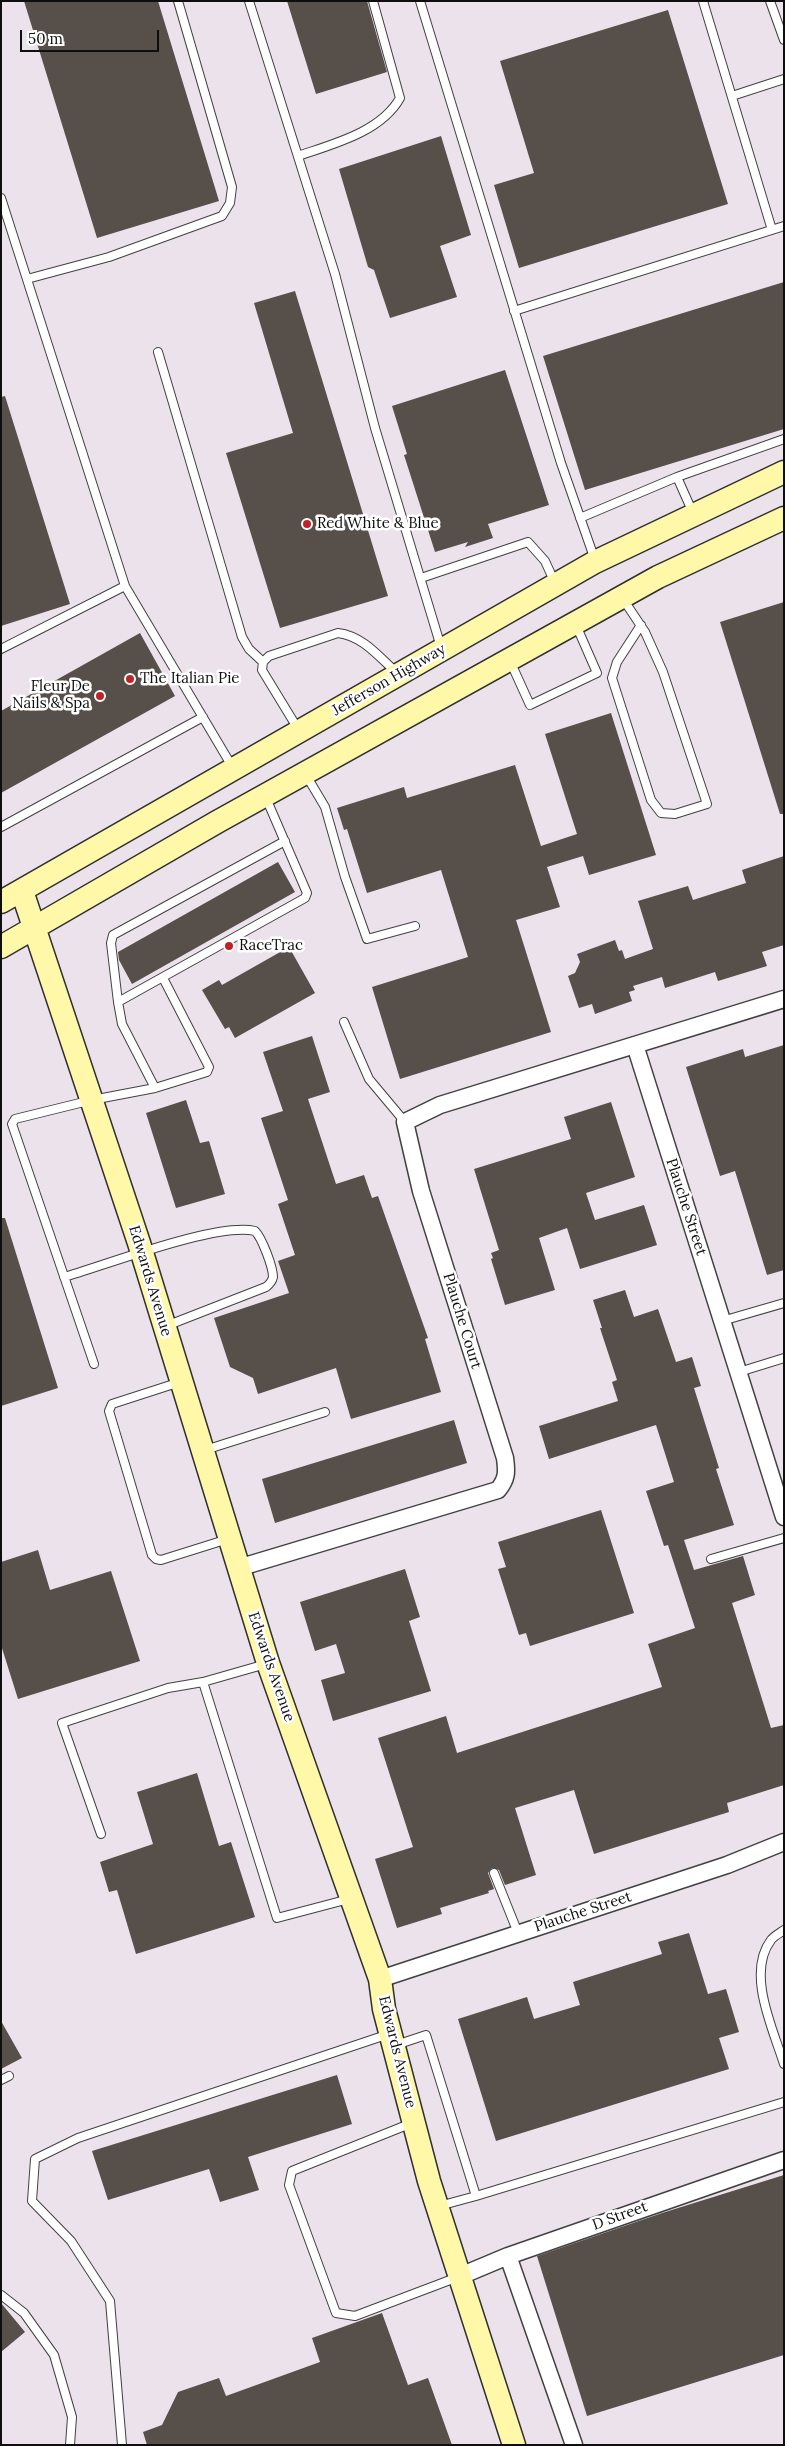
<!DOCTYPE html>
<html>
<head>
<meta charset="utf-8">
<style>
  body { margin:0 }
  #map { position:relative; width:785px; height:2446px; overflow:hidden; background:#fffcee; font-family:Lora,serif }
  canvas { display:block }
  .frame { position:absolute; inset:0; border:2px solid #0e0e0e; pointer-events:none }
  .scale { position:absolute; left:20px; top:30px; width:139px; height:22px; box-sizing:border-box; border:2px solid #0e0e0e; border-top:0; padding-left:6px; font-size:15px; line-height:18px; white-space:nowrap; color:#0e0e0e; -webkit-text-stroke:4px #fff; paint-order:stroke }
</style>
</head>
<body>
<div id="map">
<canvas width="785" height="2446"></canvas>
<div class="frame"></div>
<div class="scale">50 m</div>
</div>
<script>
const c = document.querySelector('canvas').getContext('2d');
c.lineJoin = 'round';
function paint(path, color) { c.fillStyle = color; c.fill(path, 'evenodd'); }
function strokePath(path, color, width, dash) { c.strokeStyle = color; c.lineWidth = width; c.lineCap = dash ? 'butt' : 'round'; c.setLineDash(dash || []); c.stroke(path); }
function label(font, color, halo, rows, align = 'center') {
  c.font = font + ' Lora,serif'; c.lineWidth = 5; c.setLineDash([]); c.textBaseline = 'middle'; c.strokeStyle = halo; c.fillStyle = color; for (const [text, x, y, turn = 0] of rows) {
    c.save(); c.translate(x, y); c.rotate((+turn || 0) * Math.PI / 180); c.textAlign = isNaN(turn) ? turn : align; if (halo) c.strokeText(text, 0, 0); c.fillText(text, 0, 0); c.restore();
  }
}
paint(new Path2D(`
  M1,1H784V2445H1Z`), '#ece2ec');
paint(new Path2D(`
  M24,1H158L219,201L97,238Z
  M287,1H367L387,72L316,94Z
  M668,10L728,204L519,268L494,185L534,173L500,61Z
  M441,136L471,235L440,246L457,297L390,318L374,270L368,267L339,169Z
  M784,282V429L585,490L543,356Z
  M295,291L388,596L280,628L226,453L293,433L254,303Z
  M505,370L549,505L488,524L493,538L465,547L468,542L435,552L404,455L407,454L392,406Z
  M5,396L70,604L1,626V397Z
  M784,602V814H780L720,622Z
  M140,633L175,696L1,793V711Z
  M611,713L656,855L589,875L583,856L547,867L560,907L516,920L551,1032L400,1079L372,987L468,957L441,870L367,893L347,829L344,830L337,808L404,787L407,798L515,765L541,846L577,834L545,734Z
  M784,856V945L762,952L767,966L718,981L715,972L665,988L662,977L633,986L635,990L629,992L632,1001L595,1014L592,1004L579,1008L568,976L575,973L580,962L577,954L615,940L619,951L622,950L625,959L653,949L638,901L688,886L693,900L746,883L742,870Z
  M278,862L295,892L132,984L119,960L118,952Z
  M289,947L315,993L235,1038L229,1027L225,1029L202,990L219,980L222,985Z
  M312,1036L330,1092L308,1099L336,1184L364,1175L372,1198L378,1196L428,1338L425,1339L441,1392L351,1419L336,1368L258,1394L253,1378L230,1367L214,1318L289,1293L278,1261L295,1255L278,1204L288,1200L261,1118L283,1111L263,1052Z
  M784,1045V1270L767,1275L735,1171L720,1176L686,1067L743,1049L745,1057Z
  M186,1100L200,1143L209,1141L225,1194L176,1208L146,1113Z
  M611,1102L635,1177L586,1193L595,1220L644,1205L657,1245L580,1269L567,1228L539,1238L555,1290L505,1305L491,1259L493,1258L491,1253L499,1250L474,1169L571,1139L564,1117Z
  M1,1218H5L58,1388L1,1406Z
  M625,1290L634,1317L658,1309L676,1362L692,1357L701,1386L694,1388L719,1468L716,1469L734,1525L684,1540L694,1570L743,1556L755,1595L732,1603L771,1728L784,1725V1785L727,1803L729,1812L594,1854L574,1790L515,1808L536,1875L505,1885L499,1870L492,1868L488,1873L494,1889L488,1891L489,1893L440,1908L442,1914L397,1928L375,1859L413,1847L378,1738L446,1716L457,1753L662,1687L648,1644L695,1628L668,1545L664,1546L646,1491L674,1482L656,1425L549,1459L539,1426L618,1401L612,1382L617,1380L600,1328H602L593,1300Z
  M454,1420L467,1463L275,1523L262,1479Z
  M601,1510L634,1613L530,1646L526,1633L519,1635L498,1569L506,1567L498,1542Z
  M38,1550L50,1590L111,1571L140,1661L18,1699L1,1645V1562Z
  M405,1569L420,1617L409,1621L431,1691L333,1721L321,1680L345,1673L336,1644L315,1651L300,1602Z
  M197,1773L219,1846L231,1842L255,1917L136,1954L117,1890L109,1892L100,1862L153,1844L137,1792Z
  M689,1933L708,1994L726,1989L739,2032L719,2038L729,2069L496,2141L458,2019L527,1997L534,2019L580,2005L573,1982L662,1954L658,1942Z
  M1,2021L22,2058L1,2069Z
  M337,2075L352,2124L248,2157L259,2190L220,2202L209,2169L108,2200L92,2151Z
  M784,2175V2355L587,2416L537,2256L662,2213Z
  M1,2303L25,2332L1,2352Z
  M382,2313L408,2385L428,2378L452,2445H147L143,2432L162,2425L178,2392L219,2378L226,2396L320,2362L312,2338Z`), '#564f4a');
const lane = new Path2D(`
  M249,1L335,274L375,428L441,647
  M420,1L561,463L595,560
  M703,1L772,230
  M770,1L784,40
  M732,96L784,79
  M298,156C333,144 381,132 400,98L373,1
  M1,198L125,586L233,768
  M27,279L109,257L222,216L230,203L232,187L178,1
  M514,311L784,226
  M158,352L242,637L249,649L263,662
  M677,477L693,513
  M580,518L677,477L784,439
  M421,578L528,542L545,561L555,583
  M623,599L645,632L663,672L707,804L675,814L661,813L651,800L612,678L617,662L641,625
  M1,649L125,586
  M510,661L530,705L597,673L576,625
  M298,729L262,670L263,662L269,656L338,633C363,636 379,657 397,673
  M306,775L325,807L345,877L367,939L415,926
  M1,827L203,717
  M118,1002L111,943L113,935L285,841
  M344,1022L369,1079L405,1122
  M155,1088L207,1072L209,1067L163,978
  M64,1277C106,1265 217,1222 255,1231C262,1238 273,1267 273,1277C272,1282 270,1284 266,1287L166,1326
  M722,1321L784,1303
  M94,1364L12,1124L15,1119L92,1100L155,1088L122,1024L118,1002L305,898L307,893L266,798
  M739,1372L784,1358
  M180,1382L112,1404L109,1411L152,1555L156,1559L161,1560L228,1539
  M205,1450L325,1412
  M711,1559L784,1538
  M203,1682L277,1918L349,1899
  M101,1834L62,1723L168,1688L203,1682L266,1664
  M494,1873L518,1933
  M784,1930C780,1933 774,1936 771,1940C746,1973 773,2029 784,2064
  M396,2045L426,2035L476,2196L439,2206
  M1,2080L9,2076
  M412,2123L292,2171L289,2185L336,2313L355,2316L458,2277
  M476,2196L784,2102
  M1,2295L24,2313L54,2355L72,2417L70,2445
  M122,2445L110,2301L71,2241L32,2201L35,2159L78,2138L389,2034`);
const street = new Path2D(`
  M635,1045L784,1517
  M238,1568L498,1490C507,1479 507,1472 505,1458L421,1191L405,1122L440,1105L784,999
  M380,1979L727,1865L784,1842
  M508,2256L574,2445
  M458,2277L508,2256L784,2160`);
const secondary = new Path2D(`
  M22,891L139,1243L268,1663L380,1979L384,2009L429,2181L514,2445
  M1,902L595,562L784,472
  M1,947L217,822L658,577L784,518`);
strokePath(lane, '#414141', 10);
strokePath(street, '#414141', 19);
strokePath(secondary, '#303030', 25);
strokePath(lane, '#fff', 8);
strokePath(street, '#fff', 16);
strokePath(secondary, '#fff8a9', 22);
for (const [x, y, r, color] of [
  [307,524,5,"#c02327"],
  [130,679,5,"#c02327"],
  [100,696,5,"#c02327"],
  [229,946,5,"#c02327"]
]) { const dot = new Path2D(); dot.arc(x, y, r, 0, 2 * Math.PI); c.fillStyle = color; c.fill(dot); strokePath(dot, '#fff', 2); }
label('15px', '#0e0e0e', '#fff', [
  ["Red White & Blue",317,524],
  ["The Italian Pie",140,679],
  ["Fleur De",90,687,"right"],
  ["Nails & Spa",90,704,"right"],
  ["RaceTrac",239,946]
], 'left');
label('15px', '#0e0e0e', '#fff', [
  ["Jefferson Highway",389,680,-30],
  ["Plauche Street",686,1207,72],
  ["Edwards Avenue",150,1281,73],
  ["Plauche Court",462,1321,73],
  ["Edwards Avenue",271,1667,71],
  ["Plauche Street",583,1912,-18],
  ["Edwards Avenue",397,2052,76],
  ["D Street",620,2216,-20]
]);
</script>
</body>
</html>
